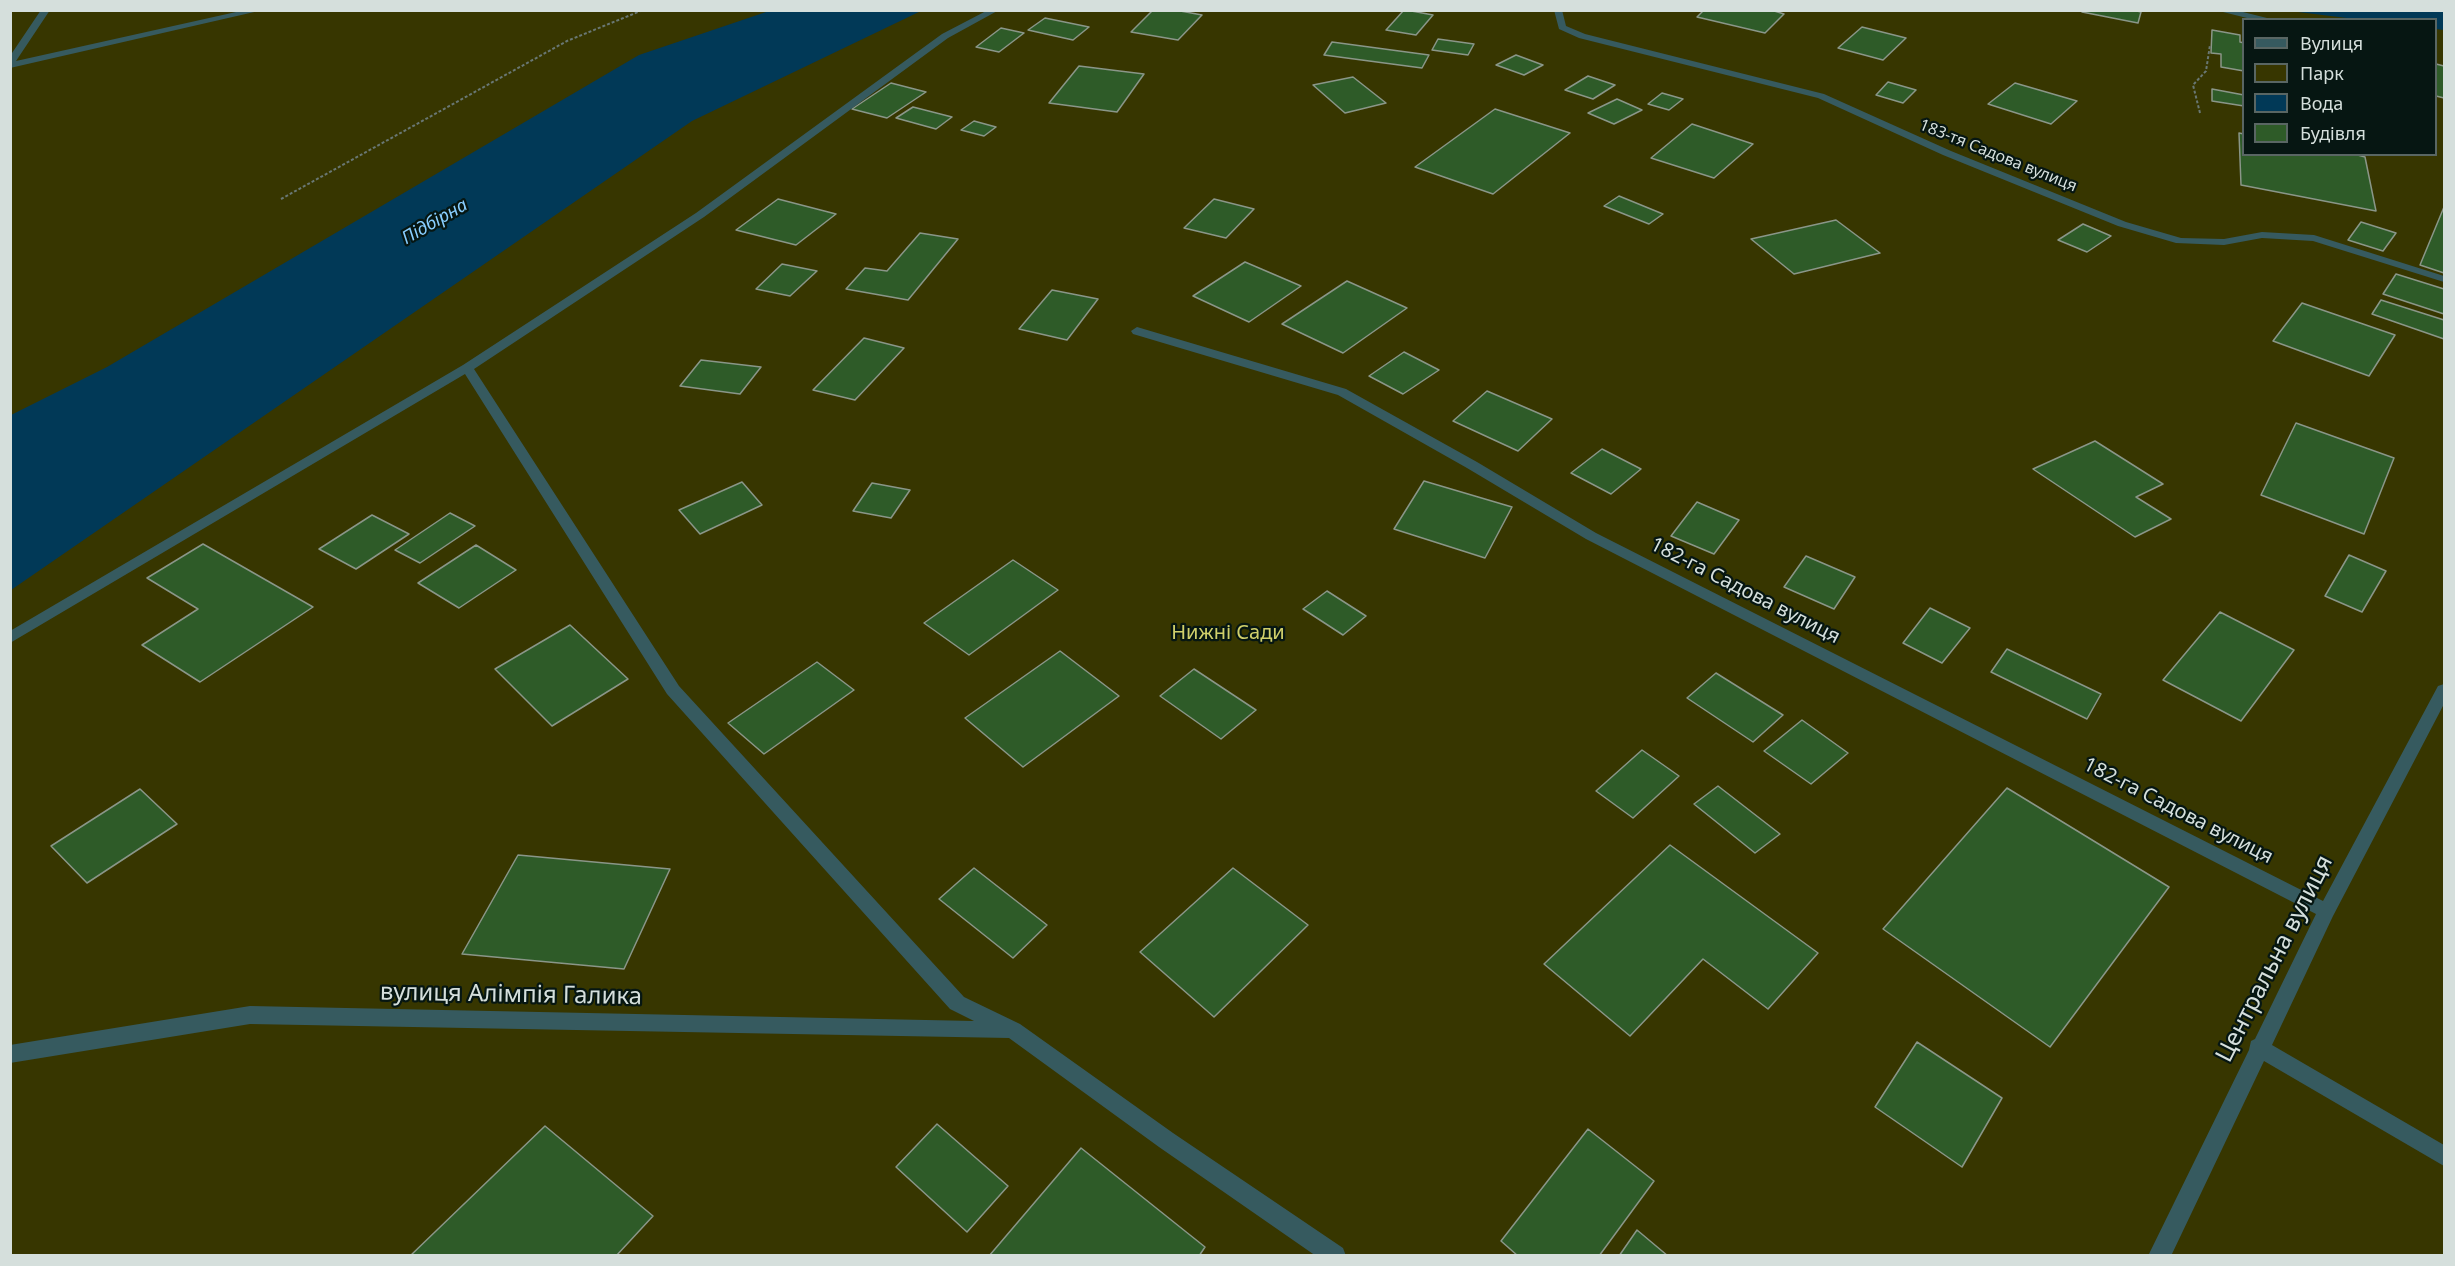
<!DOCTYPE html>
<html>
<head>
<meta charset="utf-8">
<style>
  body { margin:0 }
  #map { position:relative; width:2455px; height:1266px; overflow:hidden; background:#0f201b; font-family:"Noto Sans",sans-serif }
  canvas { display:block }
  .frame { position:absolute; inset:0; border:12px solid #d5dfdc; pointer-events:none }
  .legend { position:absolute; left:2242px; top:18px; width:195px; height:138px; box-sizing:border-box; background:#061612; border:2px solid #596663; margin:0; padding:8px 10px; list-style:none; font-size:18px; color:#d5dfdc }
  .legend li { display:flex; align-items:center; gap:12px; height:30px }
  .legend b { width:30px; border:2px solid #596663 }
</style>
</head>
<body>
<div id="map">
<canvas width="2455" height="1266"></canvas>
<div class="frame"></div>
<ul class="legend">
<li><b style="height:8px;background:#365a5f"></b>Вулиця</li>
<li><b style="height:16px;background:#373600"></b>Парк</li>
<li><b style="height:16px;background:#013957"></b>Вода</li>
<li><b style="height:16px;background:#2e5b28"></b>Будівля</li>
</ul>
</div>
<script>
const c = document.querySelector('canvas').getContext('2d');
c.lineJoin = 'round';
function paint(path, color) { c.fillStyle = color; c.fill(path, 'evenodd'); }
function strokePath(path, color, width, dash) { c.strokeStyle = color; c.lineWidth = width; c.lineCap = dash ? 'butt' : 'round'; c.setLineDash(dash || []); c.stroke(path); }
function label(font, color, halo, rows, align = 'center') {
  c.font = font + ' "Noto Sans",sans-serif'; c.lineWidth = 4.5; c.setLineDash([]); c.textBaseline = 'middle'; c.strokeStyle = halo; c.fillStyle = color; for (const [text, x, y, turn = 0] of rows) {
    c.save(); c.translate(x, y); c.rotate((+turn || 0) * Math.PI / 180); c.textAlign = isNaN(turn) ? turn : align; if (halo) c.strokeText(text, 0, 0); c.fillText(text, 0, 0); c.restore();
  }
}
paint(new Path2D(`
  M11,11H2444V1255H11ZM2244,20H2436V154H2244Z`), '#373600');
paint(new Path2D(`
  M772,10L921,11L692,121L11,590V415L107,367L639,55Z
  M2290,11H2444V30L2436,29V20L2355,19Z`), '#013957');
const building = new Path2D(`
  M1153,10H1175L1202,15L1178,40L1131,32Z
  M1404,10H1406L1433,15L1416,35L1386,30Z
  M1704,10H1771L1784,14L1765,33L1697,17Z
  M2082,10H2133L2141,12L2138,23L2082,12Z
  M1045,18L1089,27L1073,40L1028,30Z
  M1862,27L1906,38L1883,60L1838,48Z
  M1001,28L1024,33L999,52L976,47Z
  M2212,30L2240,35V42L2244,43V71L2221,67V54L2211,53Z
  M1438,39L1474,44L1468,55L1432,50Z
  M1332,42L1429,55L1422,68L1324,55Z
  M1516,55L1543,65L1524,75L1496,65Z
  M2436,64L2444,66V98L2436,96Z
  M1079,66L1144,74L1117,112L1049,103Z
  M1588,76L1615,85L1593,99L1565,90Z
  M1353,77L1386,103L1345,113L1313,85Z
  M1888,82L1916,90L1903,103L1876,95Z
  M891,83L926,92L887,118L852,109Z
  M2015,83L2077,101L2051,124L1988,104Z
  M2212,89L2244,95V106L2212,101Z
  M1662,93L1683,99L1669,110L1648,104Z
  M1617,99L1642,110L1614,124L1588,113Z
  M913,107L952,117L936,129L896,118Z
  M1495,109L1570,133L1493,194L1415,167Z
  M974,121L996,127L984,136L961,130Z
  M1692,124L1753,144L1714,178L1651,158Z
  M2239,133L2244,134V154H2354L2365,157L2376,211L2241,185Z
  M1619,196L1663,214L1649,224L1604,206Z
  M778,199L836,214L796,245L736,230Z
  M1214,199L1254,209L1226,238L1184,228Z
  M2444,207V273L2420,265Z
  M1836,220L1880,253L1794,274L1751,239Z
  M2361,222L2396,233L2383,251L2348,240Z
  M2083,224L2111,236L2087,252L2058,240Z
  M920,233L958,239L908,300L846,289L865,268L887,271Z
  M1245,262L1301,286L1249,322L1193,296Z
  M782,264L817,271L790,296L756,289Z
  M2396,274L2444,289V314L2383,294Z
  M1347,281L1407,308L1343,353L1282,324Z
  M1052,290L1098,299L1067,340L1019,329Z
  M2381,300L2444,320V339L2372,314Z
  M2302,303L2395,335L2369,376L2273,341Z
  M864,338L904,348L855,400L813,390Z
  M1404,352L1439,370L1403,394L1369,376Z
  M701,360L761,367L740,394L680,386Z
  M1487,391L1552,419L1518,451L1453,421Z
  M2296,423L2394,458L2364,534L2261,495Z
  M2095,441L2163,484L2136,497L2171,519L2135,537L2033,469Z
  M1602,449L1641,469L1611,494L1571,473Z
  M1424,481L1512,507L1485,558L1394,529Z
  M742,482L762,505L700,534L679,510Z
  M872,483L910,490L891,518L853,511Z
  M1697,502L1739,520L1714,554L1671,536Z
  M450,513L475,526L420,563L395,550Z
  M372,515L409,534L356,569L319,549Z
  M203,544L313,607L200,682L142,645L198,609L147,578Z
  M476,545L516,570L459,608L418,583Z
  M2349,555L2386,571L2362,612L2325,596Z
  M1806,556L1855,577L1834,609L1784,587Z
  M1013,560L1058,590L969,655L924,623Z
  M1327,591L1366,616L1343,635L1303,609Z
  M1930,608L1970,628L1942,663L1903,643Z
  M2220,612L2294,650L2241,721L2163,680Z
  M570,625L628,679L552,726L495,669Z
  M2007,649L2101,694L2087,719L1991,672Z
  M1060,651L1119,696L1023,767L965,718Z
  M817,662L854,690L764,754L728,723Z
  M1194,669L1256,710L1221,739L1160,696Z
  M1716,673L1783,715L1753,742L1687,698Z
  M1802,720L1848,753L1811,784L1764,751Z
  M1642,750L1679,776L1633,818L1596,791Z
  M1718,786L1780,834L1755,853L1694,804Z
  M2007,788L2169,887L2050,1047L1883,929Z
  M140,789L177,824L87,883L51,846Z
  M1670,845L1818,953L1768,1009L1703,959L1630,1036L1544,964Z
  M518,855L670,869L624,969L462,954Z
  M974,868L1047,925L1013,958L939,899Z
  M1233,868L1308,925L1214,1017L1140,952Z
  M1917,1042L2002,1098L1962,1167L1875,1107Z
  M937,1124L1008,1186L967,1232L896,1167Z
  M545,1126L653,1216L616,1256H410Z
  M1588,1129L1654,1181L1599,1256H1518L1501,1241Z
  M1081,1148L1205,1247L1199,1256H989Z
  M1637,1230L1668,1256H1619Z`);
paint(building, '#2e5b28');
strokePath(building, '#8a9688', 1.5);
strokePath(new Path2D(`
  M2200,113L2193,85L2206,71L2210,45
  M281,199L567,41L643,10`), '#697773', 2, [3, 2]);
paint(new Path2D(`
  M41,10H50L16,61L245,10H263L10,68V56Z
  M988,10H999L948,38L704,217L474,369L679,686L964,997L1020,1024L1173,1133L1343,1248L1346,1256H1316L1159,1147L1009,1038L250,1024L10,1063V1045L250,1006L974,1021L950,1009L667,694L465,374L10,643V631L463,365L696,213L942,34Z
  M1554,10H1562L1566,26L1585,34L1824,94L1951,151L2126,222L2181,238L2224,239L2262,232L2314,235L2444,276V282L2313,241L2262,238L2224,245L2176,243L2118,226L1943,155L1818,98L1579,38L1559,29Z
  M2215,10H2235L2275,20H2255Z
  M1137,327L1346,389L1477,462L1596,533L2323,901L2438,686L2444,684V704L2333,916L2272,1045L2444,1145V1166L2264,1061L2171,1256H2148L2249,1050L2251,1041L2255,1039L2316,914L1586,539L1467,468L1338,395L1133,334L1131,331Z`), '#365a5f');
label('16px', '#d5dfdc', '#061612', [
  ["183-тя Садова вулиця",1998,156,22]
]);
label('italic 18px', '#88ceff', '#061612', [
  ["Підбірна",435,222,-30]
]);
label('20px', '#d5dfdc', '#061612', [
  ["182-га Садова вулиця",1745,591,27],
  ["182-га Садова вулиця",2178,811,27]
]);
label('20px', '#d0d06b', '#061612', [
  ["Нижні Сади",1228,633]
]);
label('24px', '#d5dfdc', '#061612', [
  ["Центральна вулиця",2275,959,-63],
  ["вулиця Алімпія Галика",511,995,1]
]);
</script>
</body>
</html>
